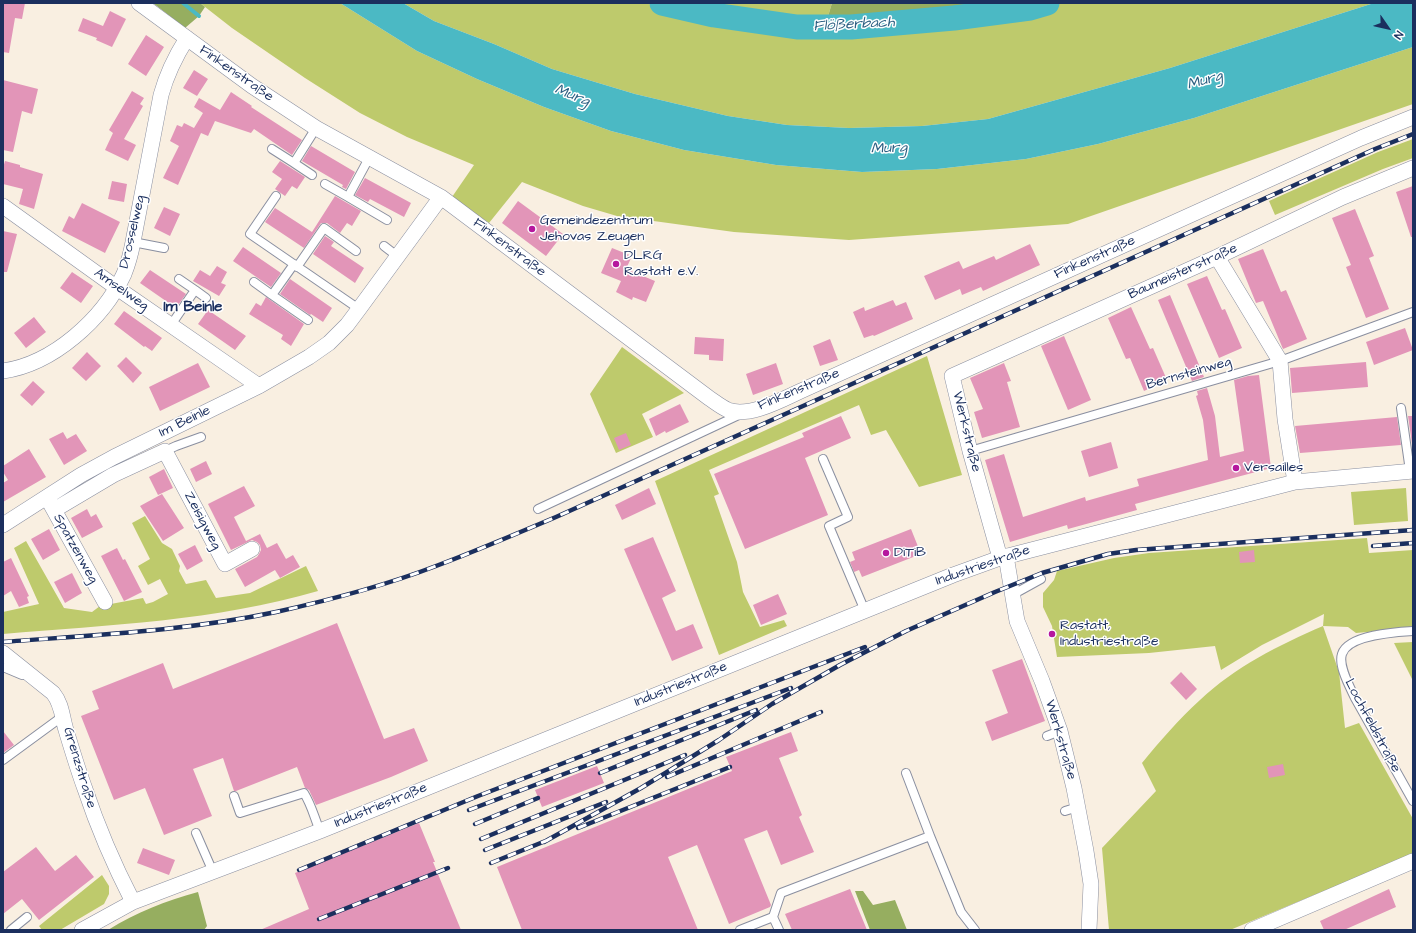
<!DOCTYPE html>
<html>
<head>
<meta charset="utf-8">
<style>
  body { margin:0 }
  #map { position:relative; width:1416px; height:933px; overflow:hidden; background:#f9efe1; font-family:"Architects Daughter",sans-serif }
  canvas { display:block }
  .frame { position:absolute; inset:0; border:4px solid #1b2f5e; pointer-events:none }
  .north { position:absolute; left:1368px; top:8px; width:40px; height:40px; -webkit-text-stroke:3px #fff; paint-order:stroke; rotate:124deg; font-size:11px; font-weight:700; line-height:16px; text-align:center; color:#1b2f5e }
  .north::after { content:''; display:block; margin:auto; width:14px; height:18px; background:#1b2f5e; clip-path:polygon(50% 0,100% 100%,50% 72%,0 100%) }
</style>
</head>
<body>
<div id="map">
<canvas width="1416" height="933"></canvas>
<div class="frame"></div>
<div class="north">N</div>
</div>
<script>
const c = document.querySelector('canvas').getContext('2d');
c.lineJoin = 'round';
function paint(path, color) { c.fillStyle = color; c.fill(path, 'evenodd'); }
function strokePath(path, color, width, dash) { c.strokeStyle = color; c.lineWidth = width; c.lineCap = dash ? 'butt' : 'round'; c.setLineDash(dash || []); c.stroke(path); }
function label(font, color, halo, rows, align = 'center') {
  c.font = font + ' "Architects Daughter",sans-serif'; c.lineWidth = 3; c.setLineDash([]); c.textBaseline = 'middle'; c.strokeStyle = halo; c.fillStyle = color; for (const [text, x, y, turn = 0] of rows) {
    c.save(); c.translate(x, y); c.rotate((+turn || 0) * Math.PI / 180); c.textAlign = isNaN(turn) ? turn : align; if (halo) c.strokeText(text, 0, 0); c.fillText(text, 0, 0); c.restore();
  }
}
paint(new Path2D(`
  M200,3H340L417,51L477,79L544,107L611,131L684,150L776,165L862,172L937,169L1026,159L1098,144L1194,118L1413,47V104L1068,224L849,240L734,232L617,216L583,206L522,182L489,223L452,197L474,165L407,137L360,113L305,78L232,28Z
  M403,3H645L712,19L795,32H831L955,23L1028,13L1063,3H1374L1170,68L988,119L922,126L849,128L787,125L728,116L635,94L552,69L494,44L434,21Z
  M687,3H832L826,23L715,11Z
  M1413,139V158L1383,169L1275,215L1269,201L1378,152Z
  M622,347L684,393L642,414L653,437L616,453L590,394Z
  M927,356L962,475L919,487L886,430L871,435L859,405L709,470L719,494L714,496L737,562L743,592L760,627L784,620L787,626L719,655L655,481Z
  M1406,488L1408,521L1354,525L1351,492Z
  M145,516L162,543L172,549L180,566L179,571L186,584L206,580L216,598L250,593L306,566L318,591C216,621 108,625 3,634V612L39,604L14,548L26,541L64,608L92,612L100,606L143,598L146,604L153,602L168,594L160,579L148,585L138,566L150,559L132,523Z
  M1367,538L1369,553L1413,550V628L1356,633L1348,627L1323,626L1339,672L1345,728L1359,723L1413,819V854L1230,930H1109L1102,848L1156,791L1142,763C1160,741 1179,719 1200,700C1235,667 1279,645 1323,626L1324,614L1262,645L1221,670L1215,646L1149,653L1057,657L1052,626L1043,607V593L1054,580L1057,571L1114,558L1149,553Z
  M1413,642V681L1394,643Z
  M102,875L109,886V894L104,904L60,930H42L39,926Z`), '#beca6c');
paint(new Path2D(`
  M153,3H200L205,7L199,16L185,28Z
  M832,3H1063L1028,13L955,23H826Z
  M855,891H863L873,905L895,900L907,930H870Z
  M198,892L207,926L204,930H108C137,912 165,901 198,892Z`), '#96ae60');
paint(new Path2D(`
  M340,3H403L434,21L494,44L552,69L635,94L728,116L787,125L849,128L922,126L988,119L1170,68L1374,3H1413V47L1194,118L1098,144L1026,159L937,169L862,172L776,165L684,150L611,131L544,107L477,79L417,51Z`), '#4bb9c4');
strokePath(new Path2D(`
  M183,3L199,16`), '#4bb9c4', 4);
strokePath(new Path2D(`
  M662,3L714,15L797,27H851L954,18L1030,8L1047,3`), '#4bb9c4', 25);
paint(new Path2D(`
  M3,3H25L22,19L15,18L9,53L3,52Z
  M110,11L126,19L112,47L96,40L97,38L78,31L83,18L103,26Z
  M146,35L164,47L146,76L128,64Z
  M194,70L208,79L197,96L183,88Z
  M3,80L38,89L32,114L22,111L13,152L3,150Z
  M132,91L144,98L140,104L143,106L124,139L136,145L128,161L105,150L113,133L109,130Z
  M231,92L252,106L251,107L302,140L292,155L254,129L251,133L215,121L208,136L201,133L178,185L163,178L179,146L170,141L177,125L182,127L184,123L194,128L203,113L194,107L199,98L220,110Z
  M311,146L355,172L346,189L342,187L343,185L302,161Z
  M5,161L20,165V167L43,174L34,209L19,204L23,189L3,184V168Z
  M280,161L305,177L297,189L292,186L285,196L275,189L282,179L272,172Z
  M365,178L411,203L404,217L370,199L368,202L355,195Z
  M112,181L127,184L124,202L108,199Z
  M1413,186V237H1411L1396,192Z
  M335,196L361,211L352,226L347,223L340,233L327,223H321L304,248L265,222L275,208L312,232Z
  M518,201L563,234L546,256L502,223Z
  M82,203L120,222L105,253L62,231L69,216L74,219Z
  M164,207L180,214L170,236L154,228Z
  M1355,209L1374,256L1369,258L1389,309L1366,318L1346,267L1351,265L1332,218Z
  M3,231L17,234L7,272H3Z
  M325,236L334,242L331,246L364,268L355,283L313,254Z
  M1030,244L1040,265L983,291L981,287L962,295L960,289L935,300L924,276L959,261L963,269L994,256L996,260Z
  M243,247L281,273L271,287L233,261Z
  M612,248L632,256L626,269L655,281L646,302L633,297L632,300L616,292L621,281L601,273Z
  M1263,249L1281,292L1286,290L1307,339L1283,349L1263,301L1256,303L1238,259Z
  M217,266L227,272L221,283L226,285L219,296L193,281L200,270L210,276Z
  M150,270L186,294L176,308L140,283Z
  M72,272L93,286L81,303L60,288Z
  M1207,276L1222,310L1225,309L1242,348L1219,358L1187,284Z
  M290,279L332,308L323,322L311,314L310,315L280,294Z
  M1170,295L1190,343L1204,377L1192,381L1158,300Z
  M266,297L304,324L291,346L281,339L283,335L249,314L256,303L261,306Z
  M893,300L896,306L906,302L913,319L874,336L873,335L864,338L853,312L864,307L865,311Z
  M1131,307L1150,349L1153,348L1167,380L1144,391L1130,358L1126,359L1108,318Z
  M208,310L246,336L235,350L198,324Z
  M124,311L162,338L152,351L145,346L144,347L114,324Z
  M34,317L46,332L26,348L14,333Z
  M1405,328L1413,350L1374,365L1366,342Z
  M1064,336L1091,400L1068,410L1041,346Z
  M695,337L724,339L723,361L709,360V355L694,354Z
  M830,339L838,360L820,366L813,346Z
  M87,352L101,366L86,381L72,368Z
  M126,357L142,373L133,383L117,366Z
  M1366,362L1368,387L1292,393L1290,368Z
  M198,363L210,387L160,411L149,387Z
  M776,363L783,384L753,395L746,374Z
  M1004,363L1011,381L1007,382L1020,427L982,438L974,412L983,409L970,378Z
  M1259,375L1271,468L1135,504L1137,510L1068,529L1067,525L1010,542L985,460L1004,454L1023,517L1085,497L1086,501L1139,486L1137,479L1208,460L1203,420L1196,396L1198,395L1197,391L1207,388L1215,416L1220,457L1244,451L1234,380L1248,376Z
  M33,381L45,392L32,406L20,395Z
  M680,404L689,422L666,433L665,431L656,436L649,419Z
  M841,416L851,438L805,458L828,515L745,549L714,474L804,437L802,433Z
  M1408,416H1413V444H1412Z
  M1397,417L1401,445L1300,453L1295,426Z
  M63,432L67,439L76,434L87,451L64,465L49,439Z
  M626,433L631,445L619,450L614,438Z
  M1111,442L1118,468L1089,477L1081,451Z
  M29,449L46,477L3,502V483L8,480L3,472V466Z
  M206,461L212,474L196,482L190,469Z
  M164,469L173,488L158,495L149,477Z
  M244,486L255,506L234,517L246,541L260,534L267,548L277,543L286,559L293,555L300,567L280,578L275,570L245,587L235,569L257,557L259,554L261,550L260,545L257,542L252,540L231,550L208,504Z
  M649,488L656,504L622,520L615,505Z
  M162,494L184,528L163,541L140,506Z
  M87,509L91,517L96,514L103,527L82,538L71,518Z
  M49,529L60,550L43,560L31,539Z
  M911,529L921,554L862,577L859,570L854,572L850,562L855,560L852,552Z
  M653,537L676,591L662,598L676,631L693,624L703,648L672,661L624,549Z
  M195,545L203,561L187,570L178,554Z
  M117,548L123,560L125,559L142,592L124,601L101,556Z
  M1254,550L1255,562L1240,563L1239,552Z
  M11,558L29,596L27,597L29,603L19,607L11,591L3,596V562Z
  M72,573L82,593L65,603L54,582Z
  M778,594L787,614L761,625L753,605Z
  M337,623L384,739L414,728L428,761L391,777L316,805L309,790L305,788L297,767L236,791H234L223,758L193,769L212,816L164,835L145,788L114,800L81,716L99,709L92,691L163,663L173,689Z
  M1022,659L1045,721L992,741L985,722L1008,713L992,670Z
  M1181,672L1197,689L1186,700L1170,683Z
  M3,731L14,745L3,753Z
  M791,732L798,751L779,758L802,815L799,817L814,852L781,865L767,830L744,839L771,905L770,907L729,924L697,845L668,857L698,930H522L497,867L732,771L726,757Z
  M1283,764L1285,775L1269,778L1267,767Z
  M597,766L604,783L542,807L535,790Z
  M419,823L435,862H433L461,930H260L309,909L295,873Z
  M36,847L55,871L76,855L94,877L39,920L22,899L3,914V872Z
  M143,848L175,860L169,875L137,863Z
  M850,889L867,930H792L785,914Z
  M1389,889L1396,907L1344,930H1324L1320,921Z`), '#e295b8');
const lane = new Path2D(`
  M272,149L294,163L316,128
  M369,158L348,197L387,220
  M294,163L312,175
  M325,184L348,197
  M276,196L250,234L359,309
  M133,242L164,248
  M384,246L397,256
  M297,267L324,228L356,251
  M179,279L195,290
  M254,282L272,295L294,264
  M272,295L308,320
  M171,325L195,290L206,298
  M1401,408L1410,471
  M165,451L176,446L201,437
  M970,451L1280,361L1413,312
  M823,459L848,517L829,526L865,611
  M538,509L741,414
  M1012,595L1041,579
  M1413,631C1396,632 1348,635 1342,654C1338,666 1350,687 1355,698L1413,801
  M3,667L22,675
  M1047,736L1060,731
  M3,760L63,716
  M234,796L240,813L304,793C312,806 314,817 320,831
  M1065,811L1078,807
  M196,833L213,872
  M930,836L961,912L975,930
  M773,917L781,893L930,836L906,773
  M11,930L27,917
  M740,930L773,917L779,930`);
const street = new Path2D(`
  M139,3L252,86L316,128L441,197L709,398C715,402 721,407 728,410C750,418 783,399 803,390L1361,138L1413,117
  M3,206L117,288L259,386
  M1217,257L1280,361L1285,419L1295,482
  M3,371C53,364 103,319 124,274C128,264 131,253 133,242L161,95C167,73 175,57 187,38
  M49,501L105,602
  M54,510L113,475L165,451L225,564L252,549
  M3,525L81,475L114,457L259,386L309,357L329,343L347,325L359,309L441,197
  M1006,556L1017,621L1042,681L1060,731L1074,788L1086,851L1091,884L1089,930
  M1000,558L970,451L952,376L1217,257L1343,197L1413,168
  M3,653L53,693C62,704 62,717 66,730C72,750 78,770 85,789C98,828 114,865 133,902
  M82,930L133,902L320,831L953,575L1000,558L1295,482L1413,471
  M1252,930L1413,861`);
strokePath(lane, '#8a8fa0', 10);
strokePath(street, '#8a8fa0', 16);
strokePath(lane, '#fff', 8);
strokePath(street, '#fff', 15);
const rail = new Path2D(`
  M1373,546L1413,543
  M3,642C94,635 186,631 276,612C330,600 384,586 436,566C476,551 516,534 556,517L1277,193L1375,149L1413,134
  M600,773L756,710
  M667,777L821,712
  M469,810L791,688
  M475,824L538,798
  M578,828L730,767
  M481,839L685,755
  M544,842L641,788L719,740L772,704L840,665L906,631L995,592L1042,573L1108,554L1136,550L1413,530
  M485,850L606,802
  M491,863L548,840
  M299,870L478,796L865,647
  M319,919L448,868`);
strokePath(rail, '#1b2f5e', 4.5);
strokePath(rail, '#fff', 3, [9]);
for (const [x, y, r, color] of [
  [532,229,4,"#b5179e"],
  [616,264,4,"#b5179e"],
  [1236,468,4,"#b5179e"],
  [886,553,4,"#b5179e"],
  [1052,634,4,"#b5179e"]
]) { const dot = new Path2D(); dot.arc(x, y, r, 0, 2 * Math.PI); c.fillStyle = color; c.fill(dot); strokePath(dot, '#fff', 1.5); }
label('14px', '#1b2f5e', '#fff', [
  ["Finkenstraße",236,74,35],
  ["Drosselweg",133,232,-77],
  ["Finkenstraße",509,248,37],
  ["Finkenstraße",1095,258,-24],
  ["Baumeisterstraße",1183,272,-24],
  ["Amselweg",121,290,35],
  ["Bernsteinweg",1189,374,-16],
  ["Finkenstraße",799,390,-23],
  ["Im Beinle",185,422,-26],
  ["Werkstraße",966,432,76],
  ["Zeisigweg",202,521,62],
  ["Spatzenweg",75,549,61],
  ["Industriestraße",983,566,-19],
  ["Industriestraße",681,685,-22],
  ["Lochfeldstraße",1372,726,62],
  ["Werkstraße",1060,740,74],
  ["Grenzstraße",79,768,73],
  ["Industriestraße",381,806,-22]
]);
label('14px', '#1b2f5e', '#fff', [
  ["Gemeindezentrum",540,221],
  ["Jehovas Zeugen",540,237],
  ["DLRG",624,256],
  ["Rastatt e.V.",624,272],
  ["Versailles",1244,468],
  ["DiTiB",894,553],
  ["Rastatt,",1060,626],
  ["Industriestraße",1060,642]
], 'left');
label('italic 15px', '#2c5f82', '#fff', [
  ["Flößerbach",854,25,-3],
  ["Murg",1205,81,-16],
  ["Murg",572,96,22],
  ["Murg",889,149,-2]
]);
label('bold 15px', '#1b2f5e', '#fff', [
  ["Im Beinle",193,308]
]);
</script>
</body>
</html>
